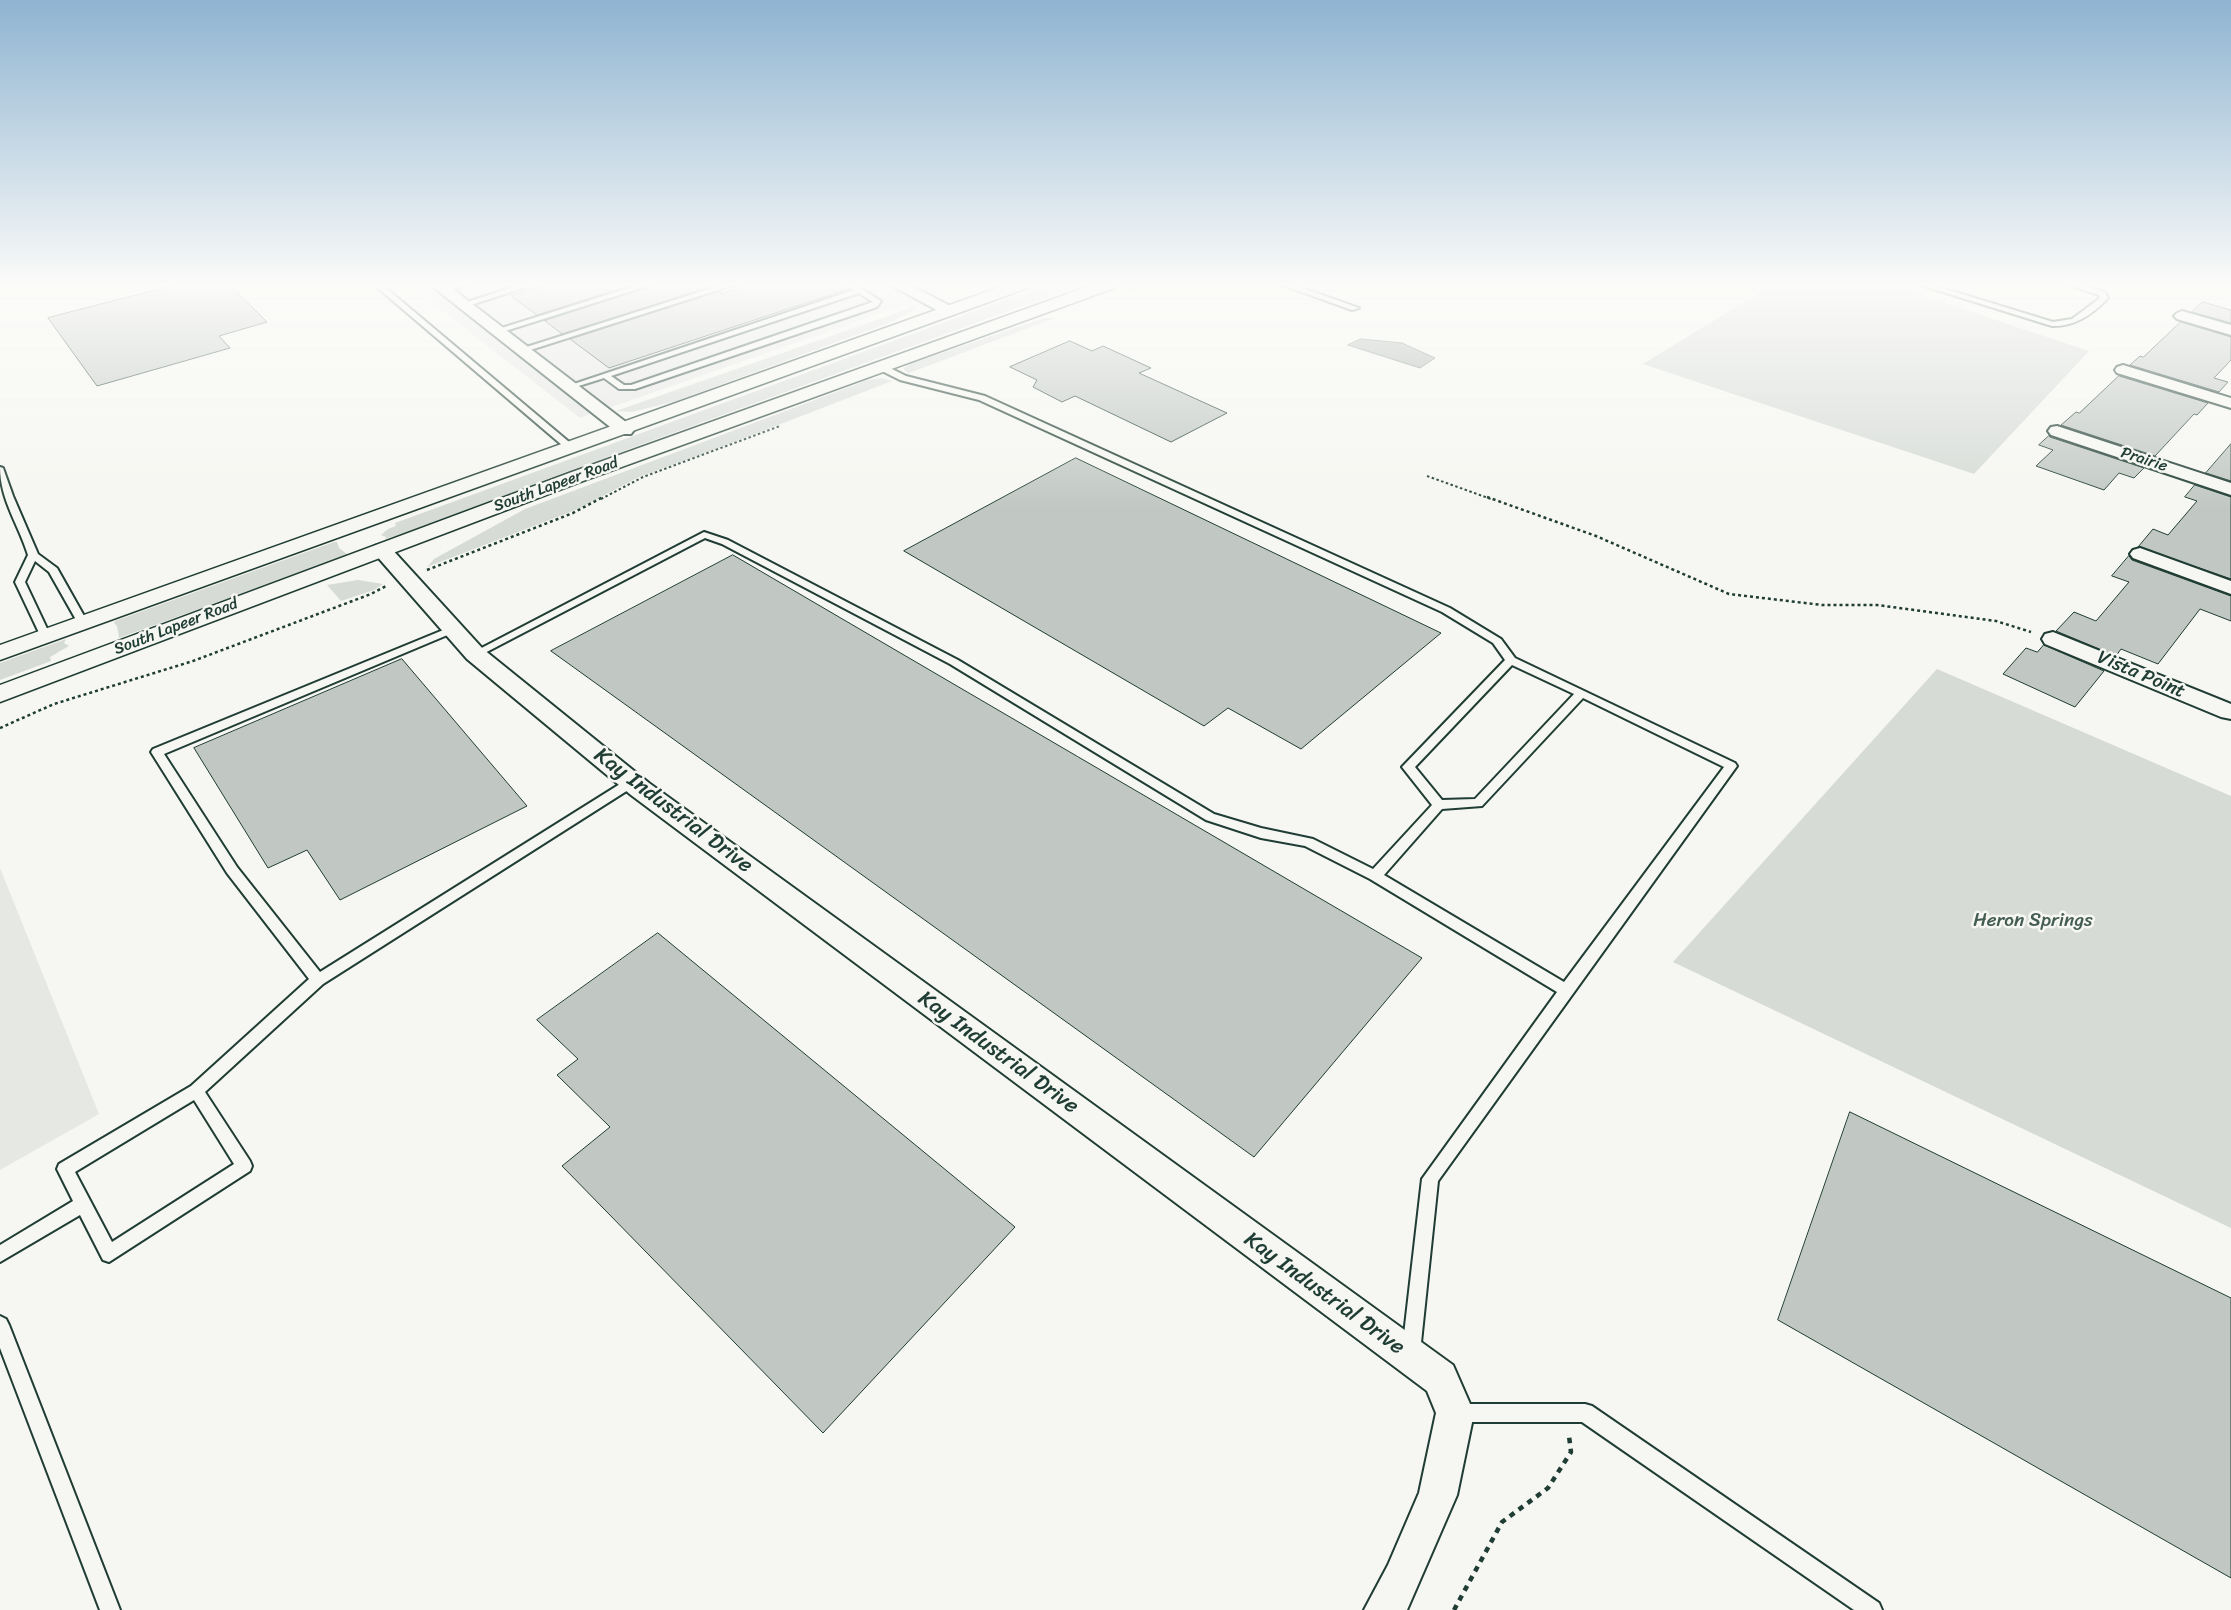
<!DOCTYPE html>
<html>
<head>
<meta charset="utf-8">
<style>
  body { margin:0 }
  canvas { display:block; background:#f6f6f2 }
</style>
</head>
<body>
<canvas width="2231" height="1610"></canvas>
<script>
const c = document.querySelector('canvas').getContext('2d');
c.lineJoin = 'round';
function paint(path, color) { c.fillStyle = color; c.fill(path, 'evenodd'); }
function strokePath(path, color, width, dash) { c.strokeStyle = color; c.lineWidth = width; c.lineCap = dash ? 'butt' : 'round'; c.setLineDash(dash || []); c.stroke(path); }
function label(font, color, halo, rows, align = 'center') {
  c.font = font + ' Sriracha,sans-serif'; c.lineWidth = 5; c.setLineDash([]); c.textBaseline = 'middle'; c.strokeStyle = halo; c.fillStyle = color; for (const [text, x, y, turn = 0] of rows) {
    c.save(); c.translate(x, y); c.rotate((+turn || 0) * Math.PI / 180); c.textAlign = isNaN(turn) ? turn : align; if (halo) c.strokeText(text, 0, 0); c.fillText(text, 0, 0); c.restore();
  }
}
paint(new Path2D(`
  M407,283H967L580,418Z
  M0,868L99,1114L0,1170Z`), '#e6e8e4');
paint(new Path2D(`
  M1052,283H1085L574,469L399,535L385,539L386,537L381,535L388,529L396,526L395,523Z
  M1775,283H1885L2089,351L1974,474L1643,364Z
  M917,306L913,311L891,322L676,401L632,412L616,411Z
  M1044,318H1055L909,373L904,370V368L910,364Z
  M881,378L892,381L716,449L639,477L578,509L427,567L434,559L525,509L868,380Z
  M334,542H337L339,548L347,554L345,556L119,638L117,626L114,623L115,621Z
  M358,580L383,584L374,590L341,601L327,585Z
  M66,639L64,643L69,646L50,657L51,661L0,680V663Z
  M1937,669L2231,796V1228L1673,962Z`), '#d6dbd6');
const water = new Path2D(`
  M1361,339L1402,343L1435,358L1420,368L1348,345Z`);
paint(water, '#aab3ae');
strokePath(water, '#72847d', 1);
const building = new Path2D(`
  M183,283H228L267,322L219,336L230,348L97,386L48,318Z
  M555,283H638L537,315L511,296Z
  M659,283L719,284L562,334L545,321Z
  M754,283H841L848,289L609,368L570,339L720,291L721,294Z
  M2203,302L2231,310V323L2192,312Z
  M2181,322L2231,337V360L2214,378L2228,382L2219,392L2130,365L2140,356L2143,357Z
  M1070,341L1092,351L1103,346L1151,368L1139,373L1227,413L1171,442L1075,396L1062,402L1033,387L1037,380L1010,367Z
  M2119,376L2208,403L2197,415L2194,414L2155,456L2061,425L2076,412L2079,413Z
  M2049,436L2050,437L2144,468L2134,478L2119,473L2104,490L2036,466L2053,450L2039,445Z
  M2231,444V481L2206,473Z
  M1076,458L1441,633L1301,749L1228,708L1204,726L904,551Z
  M2195,485L2231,497V579L2138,547L2153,529L2168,535L2197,501L2185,497Z
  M733,555L1422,958L1254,1157L551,651Z
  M2129,556L2132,560L2231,596V621L2200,609L2158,664L2121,649L2116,656L2056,631L2074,612L2096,621L2129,582L2112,576Z
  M2044,645L2104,671L2075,707L2003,674L2026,648L2037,652Z
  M402,659L527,806L340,900L307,850L268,868L194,748Z
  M658,933L1015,1227L823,1433L562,1166L610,1127L557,1075L578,1059L537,1020Z
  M1850,1112L2231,1298V1578L1778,1320Z`);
paint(building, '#c1c8c3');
strokePath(building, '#1f3d34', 1);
const lane = new Path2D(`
  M372,283H380L575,447V451H569Z
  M460,283H473L444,292L440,290Z
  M526,283H538L465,307L458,305Z
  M645,283H657L499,333L492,331Z
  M728,283H740L524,352L517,350Z
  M843,283H852L881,301L877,307L635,389H619L604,378L569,389L565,387L854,290ZM859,293L873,302L631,385H624L611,376Z
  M1277,283H1288L1359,308L1352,310Z
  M1914,283H1926L2053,322L2072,319L2100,298L2099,295L2063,283H2075L2105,292L2108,298C2093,314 2075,327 2052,326Z
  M878,365H884L906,376L985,396L1450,608L1501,639L1515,658L1735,763L1737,766L1438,1181L1420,1352L1417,1358L1411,1361L1405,1358L1402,1352L1422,1179L1557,992L1370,879L1305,846L1261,838L1206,820L950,664L722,544L705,538L479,656H471L470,654L704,532L728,540L958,660L1214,814L1261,828L1313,839L1373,869L1432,805L1402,767L1505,660L1493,643L1442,612L979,400L900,380L878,369ZM1512,665L1574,694L1475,799L1442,800L1415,767ZM1583,698L1724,767L1564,982L1384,875L1442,809L1482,806Z
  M0,467L3,468L13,496L38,554L57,568L88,623L87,625H79L49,572L35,561L25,582L51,637L46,640L41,637L15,582L28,555C19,525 0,500 0,467Z
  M453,626L457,627L458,629L457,631L164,754L237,867L320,972L628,779H636L638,782L636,785L323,984L205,1092L250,1161L252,1166L250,1171L109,1262L103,1260L80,1215L0,1262V1245L73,1201L57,1169L59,1164L191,1086L309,979L227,873L151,752L153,749ZM194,1100L234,1164L112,1242L75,1172Z
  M0,1316L6,1319L9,1325L120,1610H100L0,1348Z
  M1458,1404H1585L1592,1406L1879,1603L1882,1610H1854L1582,1422H1458L1451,1420L1449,1413L1451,1406Z`);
const street = new Path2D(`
  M428,283H445L631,426L634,430L631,434H619Z
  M887,283H906L954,308L957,311L954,314H944Z
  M2182,311L2231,325V335L2177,319L2174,316L2177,313Z
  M2123,365L2231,398V408L2117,373L2115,370L2117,367Z
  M2057,426L2231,483V495L2051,435L2048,431L2051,427Z
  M382,544L389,546L483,649L649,783L1453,1365L1474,1413L1457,1495L1407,1610H1364L1388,1565L1419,1493L1436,1413L1427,1391L631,795L467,659L375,554L372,550L375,546Z
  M2140,548L2231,581V594L2133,558L2130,554L2133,550Z
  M2053,632L2231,704V719L2221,717L2045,644L2042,639L2045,634Z`);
const primary = new Path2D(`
  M1011,283H1035L1033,286L0,660V645Z
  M1098,283H1122L1120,286L583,481L0,702V685L569,473Z`);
strokePath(lane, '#1f3d34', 4);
strokePath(street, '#1f3d34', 4);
strokePath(primary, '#1f3d34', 3);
strokePath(new Path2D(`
  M1132,289L1147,283
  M1427,476L1491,499
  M601,499L643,477L780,426`), '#1f3d34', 2, [2.5, 2.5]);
strokePath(new Path2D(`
  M1487,497L1596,536L1729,594L1822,605H1877L1996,621L2031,632
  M427,570L573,513L603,497
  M0,728L54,704L193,661L371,594L386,586`), '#1f3d34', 2.5, [3, 3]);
strokePath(new Path2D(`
  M1454,1610L1502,1522L1548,1488L1571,1452L1569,1436`), '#1f3d34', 4.5, [5.5, 5.5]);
paint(lane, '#f6f6f2');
paint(street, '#f6f6f2');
paint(primary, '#f6f6f2');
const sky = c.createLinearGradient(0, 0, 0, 509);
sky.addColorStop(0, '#8fb4d1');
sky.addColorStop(0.56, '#fbfbf9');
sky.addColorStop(1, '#fbfbf900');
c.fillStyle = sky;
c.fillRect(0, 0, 2231, 509);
label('16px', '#1f3d34', '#f6f6f2', [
  ["Prairie",2144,460,18],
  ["South Lapeer Road",556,485,-20],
  ["South Lapeer Road",176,627,-21]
]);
label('19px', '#1f3d34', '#f6f6f2', [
  ["Vista Point",2141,675,23]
]);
label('19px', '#445d54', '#f6f6f2', [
  ["Heron Springs",2033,921]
]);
label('22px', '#1f3d34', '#f6f6f2', [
  ["Kay Industrial Drive",673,811,37],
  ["Kay Industrial Drive",998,1053,36],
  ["Kay Industrial Drive",1324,1294,36]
]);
</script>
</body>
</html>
